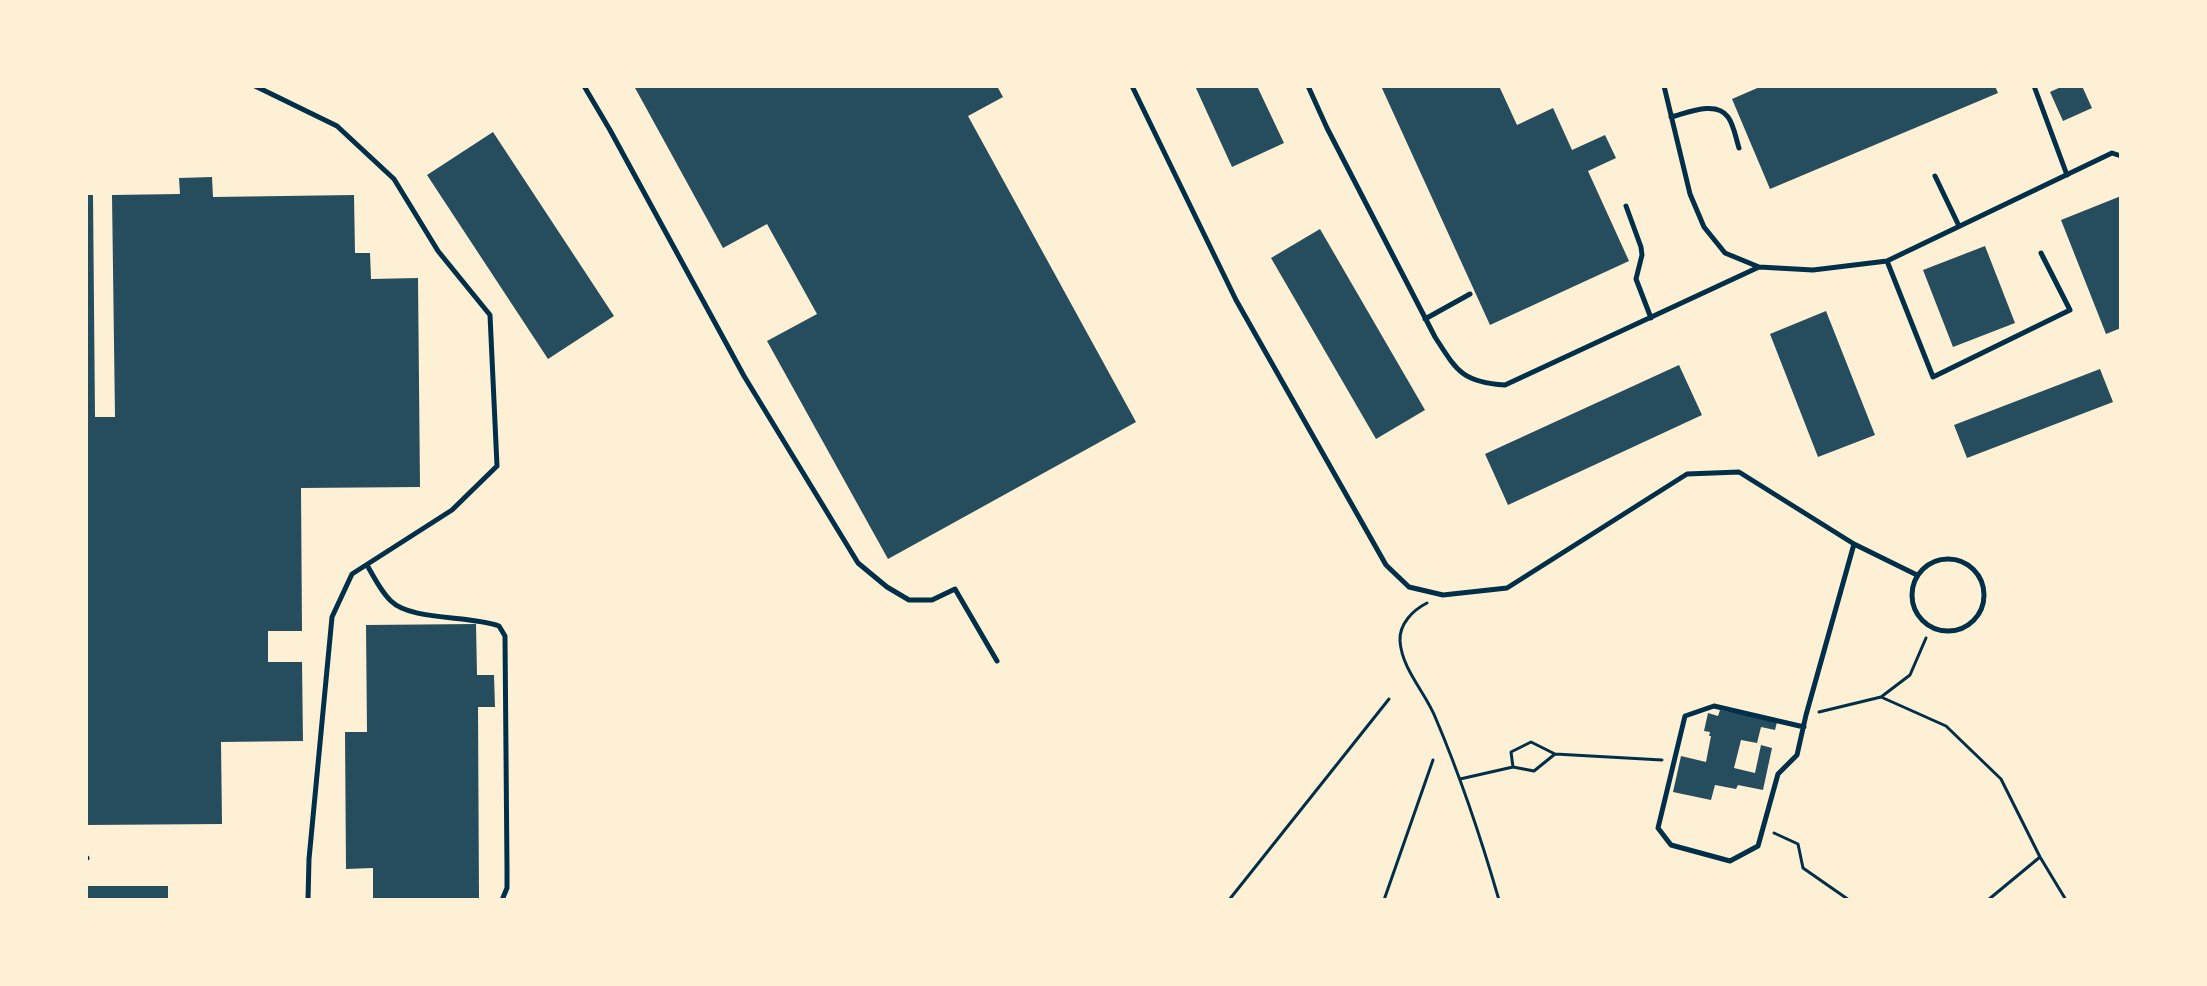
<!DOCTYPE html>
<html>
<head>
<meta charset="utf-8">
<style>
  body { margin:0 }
  #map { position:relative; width:2207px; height:986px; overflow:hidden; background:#fdf0d5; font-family:Figtree,sans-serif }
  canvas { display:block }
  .frame { position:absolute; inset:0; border:88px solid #fdf0d5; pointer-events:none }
</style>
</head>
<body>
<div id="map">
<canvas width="2207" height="986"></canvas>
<div class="frame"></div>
</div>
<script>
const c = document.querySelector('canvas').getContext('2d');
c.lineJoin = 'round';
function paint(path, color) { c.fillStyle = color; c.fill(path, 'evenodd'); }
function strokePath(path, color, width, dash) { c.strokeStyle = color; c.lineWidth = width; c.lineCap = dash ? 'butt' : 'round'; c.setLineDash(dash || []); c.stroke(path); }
paint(new Path2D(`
  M634,86H997L1003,97L968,116L1136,422L888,559L767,341L817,314L767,224L723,248Z
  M1195,86H1257L1284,143L1232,167Z
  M1381,86H1499L1517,125L1553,108L1572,150L1605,135L1616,158L1588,171L1629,261L1490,325Z
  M1762,86H1995L1998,93L1770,189L1732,99Z
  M2063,86H2082L2092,108L2063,121L2050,92Z
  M493,132L614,316L548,359L427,175Z
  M212,177L213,197L354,195L355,253H370L371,279L418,278L420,487L301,488L302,631H268V662H302L303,741L221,742L222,824L86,825V195H93L95,417H115L112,195L180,194L179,178Z
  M2121,196V328L2106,334L2061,220Z
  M1320,229L1425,410L1376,439L1271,258Z
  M1985,246L2015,323L1953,347L1923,270Z
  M1826,311L1875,435L1818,457L1770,334Z
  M1679,365L1702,415L1508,505L1485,454Z
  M2100,369L2113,402L1967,458L1954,425Z
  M476,624L477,675H494L495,707H478L479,900H373V868L346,869L345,732H367L366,625Z
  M1720,710L1777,722L1775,730L1761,727L1757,743L1741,740L1734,768L1755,773L1761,745L1772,748L1763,790L1738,785L1736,789L1715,785L1711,800L1673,792L1681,756L1706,762L1711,736H1709L1710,732L1704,731L1708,713L1718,716Z
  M86,886H168V900H86Z`), '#264d5e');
strokePath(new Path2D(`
  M1427,603C1413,610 1399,624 1400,641C1402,670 1426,693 1436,719C1461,778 1481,838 1499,900
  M1881,697L1910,675L1926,638
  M1819,712L1881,697L1946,726L2001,779L2040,857L2066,900
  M1513,767L1511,752L1531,742L1555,754L1662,760
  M1460,779L1513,767L1534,771L1555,754
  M1774,833L1798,844L1803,868L1849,900
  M1229,900L1389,699
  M1384,900L1433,760
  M1988,900L2040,857`), '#003049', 3);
strokePath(new Path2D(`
  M255,86L337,126L394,179L438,251L490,315L497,466L452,510L352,574L332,617L309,859L308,900
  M584,86L610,130L744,376L858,563L887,587L909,600H932L955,589L997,661
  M1132,86L1236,300L1386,565L1409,587L1443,595L1507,588L1687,474L1739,472L1854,544L1917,575
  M1308,86L1327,128L1435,337C1457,371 1462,382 1505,385L1759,267
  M1664,86L1690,194L1704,227L1725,253L1759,267L1813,270L1887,261L2112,153L2121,156
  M2034,86L2067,175
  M1671,117C1687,113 1716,100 1728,117C1734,125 1736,139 1739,148
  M1935,176L1959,226
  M1626,206L1641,247L1642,255L1636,279L1651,318
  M1887,261L1933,377L2070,310L2041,253
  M1425,319L1470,294
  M1912 595a36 36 0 1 1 72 0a36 36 0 1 1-72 0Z
  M367,565C374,577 381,592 391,601C411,621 470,615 499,626L505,636L507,869V888L502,900
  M1804,727L1714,706L1685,716L1658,828L1671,845L1730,861L1758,846L1778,774L1797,755L1806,715L1854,544
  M86,858H87`), '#003049', 5);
</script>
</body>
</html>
